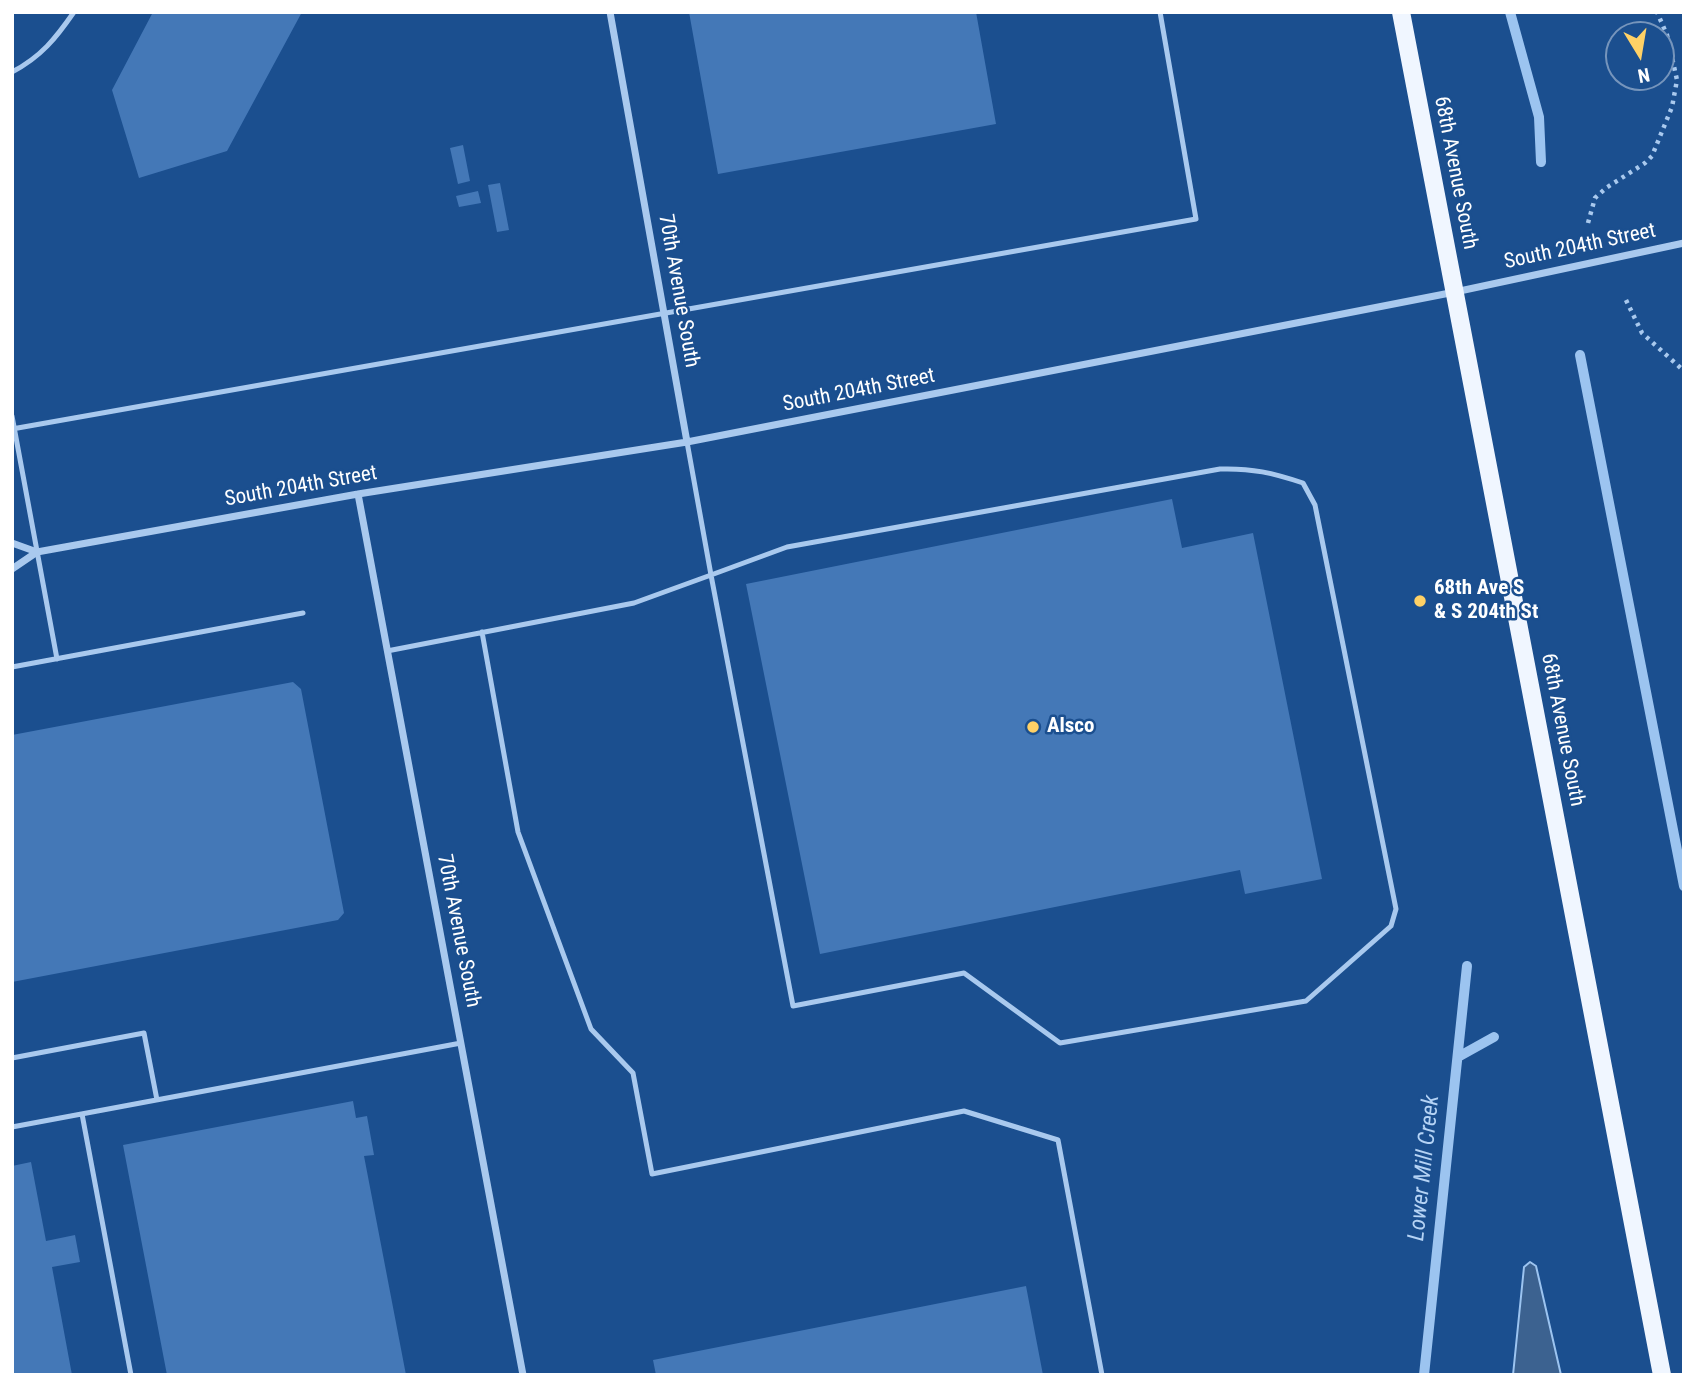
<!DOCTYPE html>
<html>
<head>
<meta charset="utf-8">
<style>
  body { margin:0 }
  #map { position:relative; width:1696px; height:1387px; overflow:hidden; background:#1b4f8f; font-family:"Roboto Condensed",sans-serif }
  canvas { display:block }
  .frame { position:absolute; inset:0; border:14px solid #fff; pointer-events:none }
  .north { position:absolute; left:1605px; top:21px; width:70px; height:70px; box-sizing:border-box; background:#1b4f8f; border:2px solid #7695bc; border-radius:50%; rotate:169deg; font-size:19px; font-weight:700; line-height:28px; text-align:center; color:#fff }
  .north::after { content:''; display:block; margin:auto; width:24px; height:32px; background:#ffd166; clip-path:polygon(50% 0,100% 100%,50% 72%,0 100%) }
</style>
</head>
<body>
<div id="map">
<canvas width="1696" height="1387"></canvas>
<div class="frame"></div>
<div class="north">N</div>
</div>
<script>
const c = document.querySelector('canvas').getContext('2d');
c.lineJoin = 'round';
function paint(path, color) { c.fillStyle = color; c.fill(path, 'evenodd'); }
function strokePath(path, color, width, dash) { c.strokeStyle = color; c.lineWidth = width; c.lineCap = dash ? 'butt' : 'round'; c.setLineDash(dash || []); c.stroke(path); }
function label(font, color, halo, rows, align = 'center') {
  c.font = font + ' "Roboto Condensed",sans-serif'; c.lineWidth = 5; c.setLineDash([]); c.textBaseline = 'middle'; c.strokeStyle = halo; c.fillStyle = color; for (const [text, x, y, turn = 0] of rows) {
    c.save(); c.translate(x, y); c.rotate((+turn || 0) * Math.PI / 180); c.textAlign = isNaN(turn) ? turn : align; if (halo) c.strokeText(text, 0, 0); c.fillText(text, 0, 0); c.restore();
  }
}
const water = new Path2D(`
  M1530,1262L1536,1266L1561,1375H1513L1524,1267Z`);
paint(water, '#3c6290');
strokePath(water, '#9cc4f0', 2);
strokePath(new Path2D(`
  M1510,12L1539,117L1541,162
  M1580,355L1684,886
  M1458,1057L1494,1037
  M1424,1375L1467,966`), '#9cc4f0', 10);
paint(new Path2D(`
  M153,12H302L227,151L139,178L112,90Z
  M689,12H976L996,124L718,174Z
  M463,145L470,181L458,184L450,148Z
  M500,183L509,230L497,232L488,185Z
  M478,191L481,203L459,207L456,196Z
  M1172,499L1182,548L1253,533L1322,879L1245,894L1240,870L820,954L746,584Z
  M293,682L301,689L344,913L338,920L12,982V735Z
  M353,1101L356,1118L367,1116L374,1155L364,1156L406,1375H167L123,1145Z
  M31,1162L46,1241L75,1235L80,1262L52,1267L72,1375H12V1166Z
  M1026,1286L1043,1375H656L653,1360Z`), '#4478b7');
strokePath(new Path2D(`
  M1588,223L1595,198L1606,188L1645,163L1652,156L1672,107L1677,80L1667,35L1657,12
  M1626,300L1642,333L1684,371`), '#a9c9ee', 4.5, [3.5, 5]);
strokePath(new Path2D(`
  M12,72C41,57 56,38 74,12
  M12,416L57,659
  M12,429L1196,219L1160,12
  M482,632L518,832L591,1029L633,1073L652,1174L964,1111L1058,1140L1102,1375
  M387,651L634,603L711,575L793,1006L964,973L1060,1043L1306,1001L1391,926L1396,909L1315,505L1303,483C1273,473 1252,468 1220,469L787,547L711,575L687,442
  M12,667L303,613
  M12,1058L144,1033L157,1100
  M82,1114L131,1375
  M12,1127L461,1043`), '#a9c9ee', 5);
strokePath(new Path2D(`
  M610,12L687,442
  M358,494L523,1375
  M12,543L37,552
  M12,569L37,552L358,494L687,442L1455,292L1684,243`), '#a9c9ee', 7);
strokePath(new Path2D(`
  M1401,12L1662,1375`), '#f0f6ff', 18);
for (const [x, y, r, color] of [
  [1420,601,7,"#ffd166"],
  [1033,727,7,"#ffd166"]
]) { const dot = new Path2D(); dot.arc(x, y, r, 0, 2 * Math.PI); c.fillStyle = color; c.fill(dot); strokePath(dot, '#1b4f8f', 2.5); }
label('21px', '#fff', '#1b4f8f', [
  ["68th Avenue South",1455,173,79],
  ["South 204th Street",1580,247,-12],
  ["70th Avenue South",678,291,80],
  ["South 204th Street",859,391,-11],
  ["South 204th Street",301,487,-10],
  ["68th Avenue South",1562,730,79],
  ["70th Avenue South",458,931,79]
]);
label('bold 21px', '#fff', '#1b4f8f', [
  ["68th Ave S",1434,589],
  ["& S 204th St",1434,613],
  ["Alsco",1047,727]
], 'left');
label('italic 23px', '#b5d3f5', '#1b4f8f', [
  ["Lower Mill Creek",1425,1168,-84]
]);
</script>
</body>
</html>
